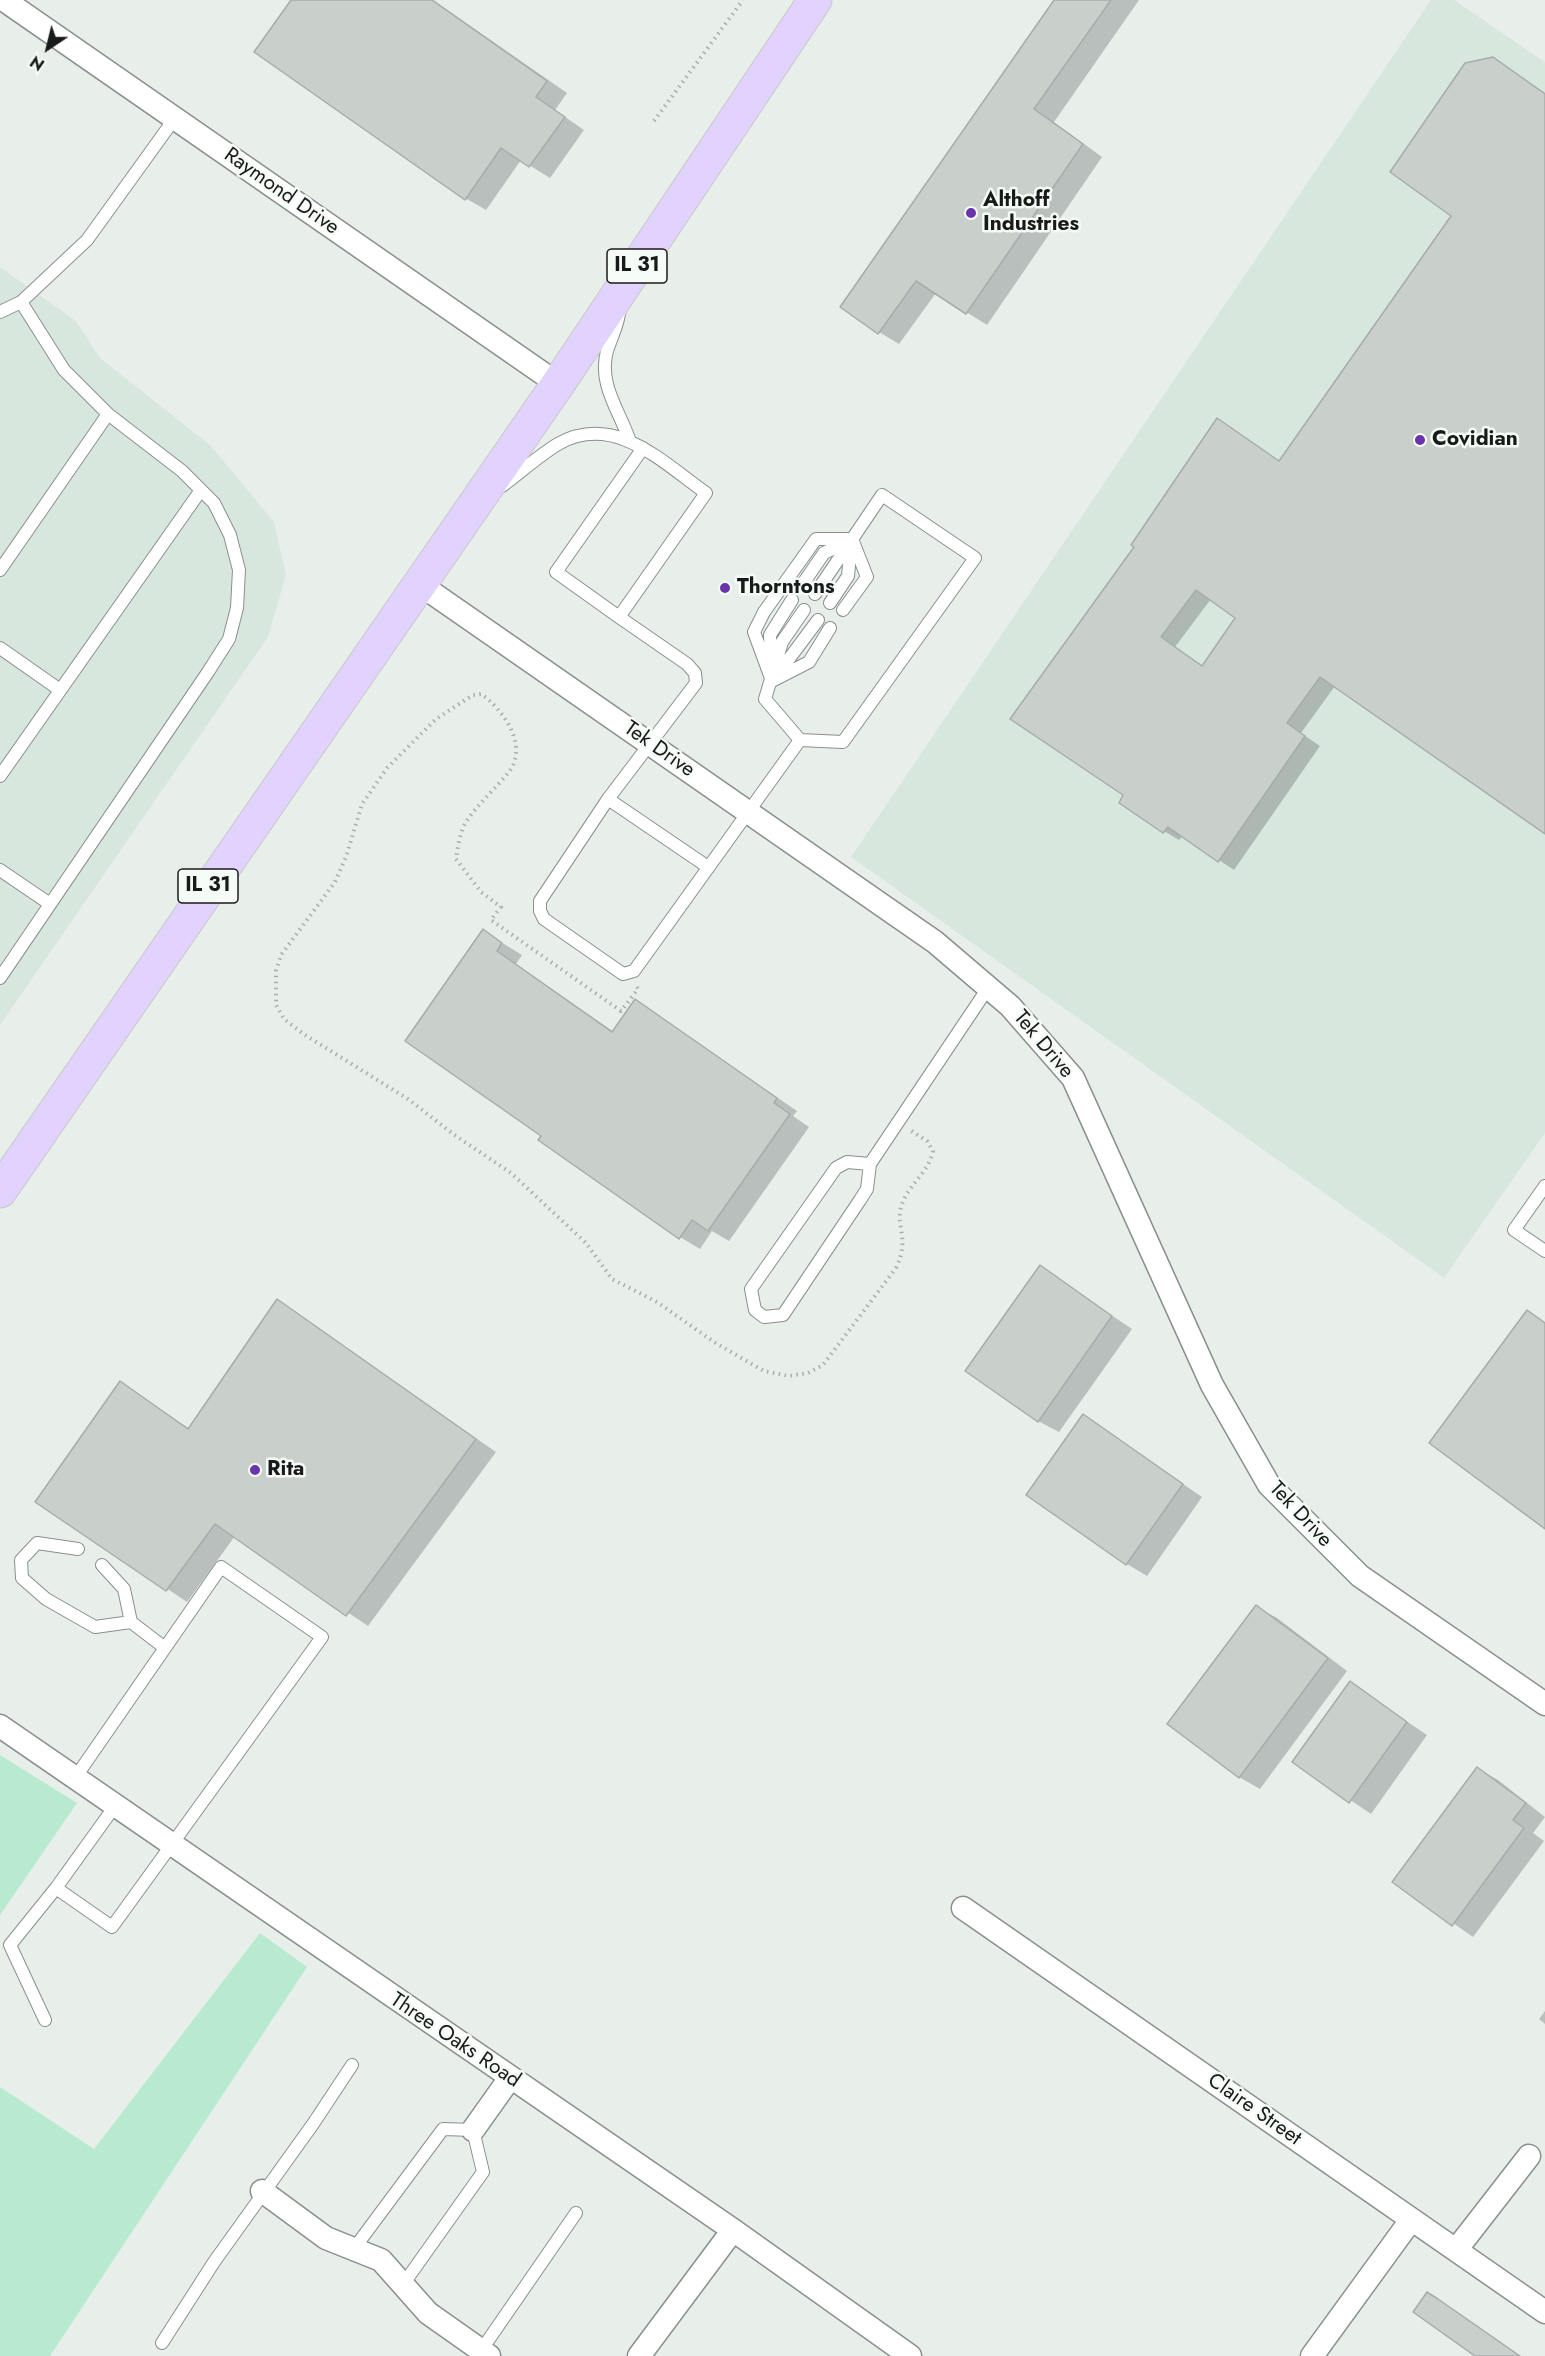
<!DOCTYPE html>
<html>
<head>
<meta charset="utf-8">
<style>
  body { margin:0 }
  #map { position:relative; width:1545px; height:2356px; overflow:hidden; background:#e8efeb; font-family:Jost,sans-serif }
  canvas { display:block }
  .north { position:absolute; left:18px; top:18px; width:60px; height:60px; -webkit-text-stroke:4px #f5fcf8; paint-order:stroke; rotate:215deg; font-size:16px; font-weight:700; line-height:24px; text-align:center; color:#181b19 }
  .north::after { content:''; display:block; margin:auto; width:21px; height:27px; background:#181b19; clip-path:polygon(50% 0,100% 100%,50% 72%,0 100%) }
</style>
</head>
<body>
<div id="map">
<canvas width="1545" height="2356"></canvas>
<div class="north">N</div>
</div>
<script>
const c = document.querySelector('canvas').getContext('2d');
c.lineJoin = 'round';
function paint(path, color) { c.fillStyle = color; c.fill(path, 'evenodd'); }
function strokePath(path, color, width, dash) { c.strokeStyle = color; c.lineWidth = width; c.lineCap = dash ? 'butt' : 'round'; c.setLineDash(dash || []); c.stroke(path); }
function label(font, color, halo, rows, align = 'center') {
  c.font = font + ' Jost,sans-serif'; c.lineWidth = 5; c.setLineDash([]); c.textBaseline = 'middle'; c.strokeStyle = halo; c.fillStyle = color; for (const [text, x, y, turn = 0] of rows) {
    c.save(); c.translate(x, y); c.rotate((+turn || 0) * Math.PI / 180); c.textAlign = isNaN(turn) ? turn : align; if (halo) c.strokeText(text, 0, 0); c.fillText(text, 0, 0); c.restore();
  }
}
paint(new Path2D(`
  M1431,0H1454L1545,62V1133L1444,1278L851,857Z
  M0,267L76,321L100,358L210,445L274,522L286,575L268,637L0,1025Z`), '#d8e7de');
paint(new Path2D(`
  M0,1755L77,1803L0,1915Z
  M260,1933L307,1967L50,2356H0V2087L94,2149Z`), '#b8ead0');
paint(new Path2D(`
  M293,0H433L567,93L555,110L584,130L550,178L521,160L486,210L465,198Z
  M1056,0H1139L1054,122L1102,157L987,325L936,293L899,344L879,332Z
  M1493,59L1545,93V833L1335,686L1301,733L1320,746L1234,870L1183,836L1179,840L1164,831L1125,795L1136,547L1218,420L1281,462L1453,215ZM1211,599L1237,617L1203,666L1175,647Z
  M483,931L522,955L516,964L614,1032L636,1001L797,1111L793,1116L809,1127L729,1241L712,1231L700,1249L680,1237L543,1136Z
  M1040,1267L1132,1329L1059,1432L1038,1421Z
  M278,1301L496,1452L368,1626L235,1536L187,1602L38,1502L120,1383L190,1429Z
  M1084,1416L1202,1497L1147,1576L1127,1564Z
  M1256,1607L1277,1618L1347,1671L1260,1789L1239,1777Z
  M1350,1683L1427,1735L1371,1814L1294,1762Z
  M1477,1768L1498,1780L1545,1817L1533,1833L1544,1841L1473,1937L1394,1882Z
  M1545,2011V2024L1539,2019Z`), '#0003');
const building = new Path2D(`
  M291,0H432L547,81L536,97L565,117L529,167L501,148L465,200L254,52Z
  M1054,0H1111L1034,109L1083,144L966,314L916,281L878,334L840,307Z
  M1493,57L1545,94V834L1320,677L1287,723L1305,736L1218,862L1168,827L1163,833L1119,803L1123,795L1010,719L1134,547L1131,545L1217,418L1279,461L1451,216L1390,172L1465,63ZM1196,590L1235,618L1202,666L1161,637Z
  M483,929L502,943L497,951L612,1032L635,999L777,1098L774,1103L790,1114L708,1231L692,1220L679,1239L538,1140L541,1136L405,1041Z
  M1040,1265L1112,1316L1038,1422L965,1371Z
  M277,1299L476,1439L346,1616L215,1524L166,1591L35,1502L120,1381L188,1429Z
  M1527,1310L1545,1323V1529L1429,1443Z
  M1083,1414L1183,1484L1126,1565L1026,1495Z
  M1256,1605L1328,1658L1239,1778L1167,1724Z
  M1350,1681L1407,1722L1349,1803L1292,1762Z
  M1477,1767L1526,1803L1513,1820L1524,1828L1452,1926L1392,1882Z
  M1427,2292L1438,2299L1520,2356H1475L1413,2312Z`);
paint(building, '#c9d0cc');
strokePath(building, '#a6aca9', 1.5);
const service = new Path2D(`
  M620,307C619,324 612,335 607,351C598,384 619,410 629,439
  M0,312L21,302
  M502,486C520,473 538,456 558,444C614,412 662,462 706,493L619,617L556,572L643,448
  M0,570L108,414
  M802,585L824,553L851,540
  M830,603L848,576L851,543
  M843,610L867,577L852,539
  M619,617L687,664L695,673L696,683L608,799L540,901V911L544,919L623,974L634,971L800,740L843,742L975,558L882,495L815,594
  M0,648L60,690
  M771,667L770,635L792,600
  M777,675L818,620
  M772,681L754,632L764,612L816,539H852
  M772,681L809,662L830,628
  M800,740L765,699L782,642L804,610
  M0,776L201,490
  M608,799L708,867
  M0,870L50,904
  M0,978L208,672L229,639L237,608L239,570L230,535L214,503L182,471L108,414L64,370L21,302L87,240L175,118
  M870,1164L847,1162L836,1168L751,1289L755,1310L764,1317L783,1315L860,1200L867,1189L870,1164L988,988
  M1545,1186L1514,1230L1545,1251
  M78,1549L37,1543L21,1560L22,1578L46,1599L95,1627L131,1622L165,1648
  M102,1565L124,1589L131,1622
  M75,1778L221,1567L322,1637L112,1927L56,1888L115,1806
  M45,2020L10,1945L56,1888
  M353,2250L443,2129L473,2130L483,2172L402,2286
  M162,2343L214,2262L313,2124L352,2065
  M478,2355L576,2213`);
const minor = new Path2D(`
  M4,0L558,384
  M418,583L935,942L1010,1006L1073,1078L1212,1385L1269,1485L1360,1576L1545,1704
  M0,1726L733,2230L910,2356
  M963,1908L1545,2312
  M473,2130L510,2078
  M262,2191L326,2238L381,2260L428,2313L489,2356
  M1456,2250L1529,2156
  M639,2356L733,2230
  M1312,2356L1411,2220`);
const primary = new Path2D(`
  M0,1191L558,384L815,0`);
strokePath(service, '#89908c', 14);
strokePath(minor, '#89908c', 25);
strokePath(primary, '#c8c8c8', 35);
strokePath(new Path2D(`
  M654,121L743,0
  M637,987L638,989L621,1011L491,920L501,907L481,892L456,859C458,846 460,830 468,819C480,802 496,788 508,773C530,747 503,709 481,694L473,695L436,719L387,768L369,794L362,804L346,857L335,882L281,955L276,971V1005L284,1019L305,1035L408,1099L453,1134L511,1173L586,1243L612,1279L657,1302L714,1342L764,1371L789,1376L808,1373L823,1365L896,1268C911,1237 894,1226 902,1204C909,1184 929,1172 933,1151L927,1141L910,1130`), '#a8aeab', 4, [1.5, 4.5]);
strokePath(service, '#fff', 12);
strokePath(minor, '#fff', 22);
strokePath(primary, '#e2d2fe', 33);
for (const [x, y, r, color] of [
  [971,213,6,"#6a34aa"],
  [1420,440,6,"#6a34aa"],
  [725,588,6,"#6a34aa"],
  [255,1470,6,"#6a34aa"]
]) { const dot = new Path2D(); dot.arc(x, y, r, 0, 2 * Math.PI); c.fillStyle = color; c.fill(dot); strokePath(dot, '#f5fcf8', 2); }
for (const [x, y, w] of [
  [637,266,60],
  [208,886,60]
]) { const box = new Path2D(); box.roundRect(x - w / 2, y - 17, w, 34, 4.5); c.fillStyle = '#f5fcf8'; c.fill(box); strokePath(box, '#181b19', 1.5); }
label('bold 20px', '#181b19', null, [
  ["IL 31",637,266],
  ["IL 31",208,886]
]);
label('21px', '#181b19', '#f5fcf8', [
  ["Raymond Drive",281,192,35],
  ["Tek Drive",659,750,35],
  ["Tek Drive",1043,1045,50],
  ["Tek Drive",1300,1515,47],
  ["Three Oaks Road",455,2041,34],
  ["Claire Street",1254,2110,35]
]);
label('bold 21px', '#181b19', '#f5fcf8', [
  ["Althoff",983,201],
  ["Industries",983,225],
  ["Covidian",1432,440],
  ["Thorntons",737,588],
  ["Rita",267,1470]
], 'left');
</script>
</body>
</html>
